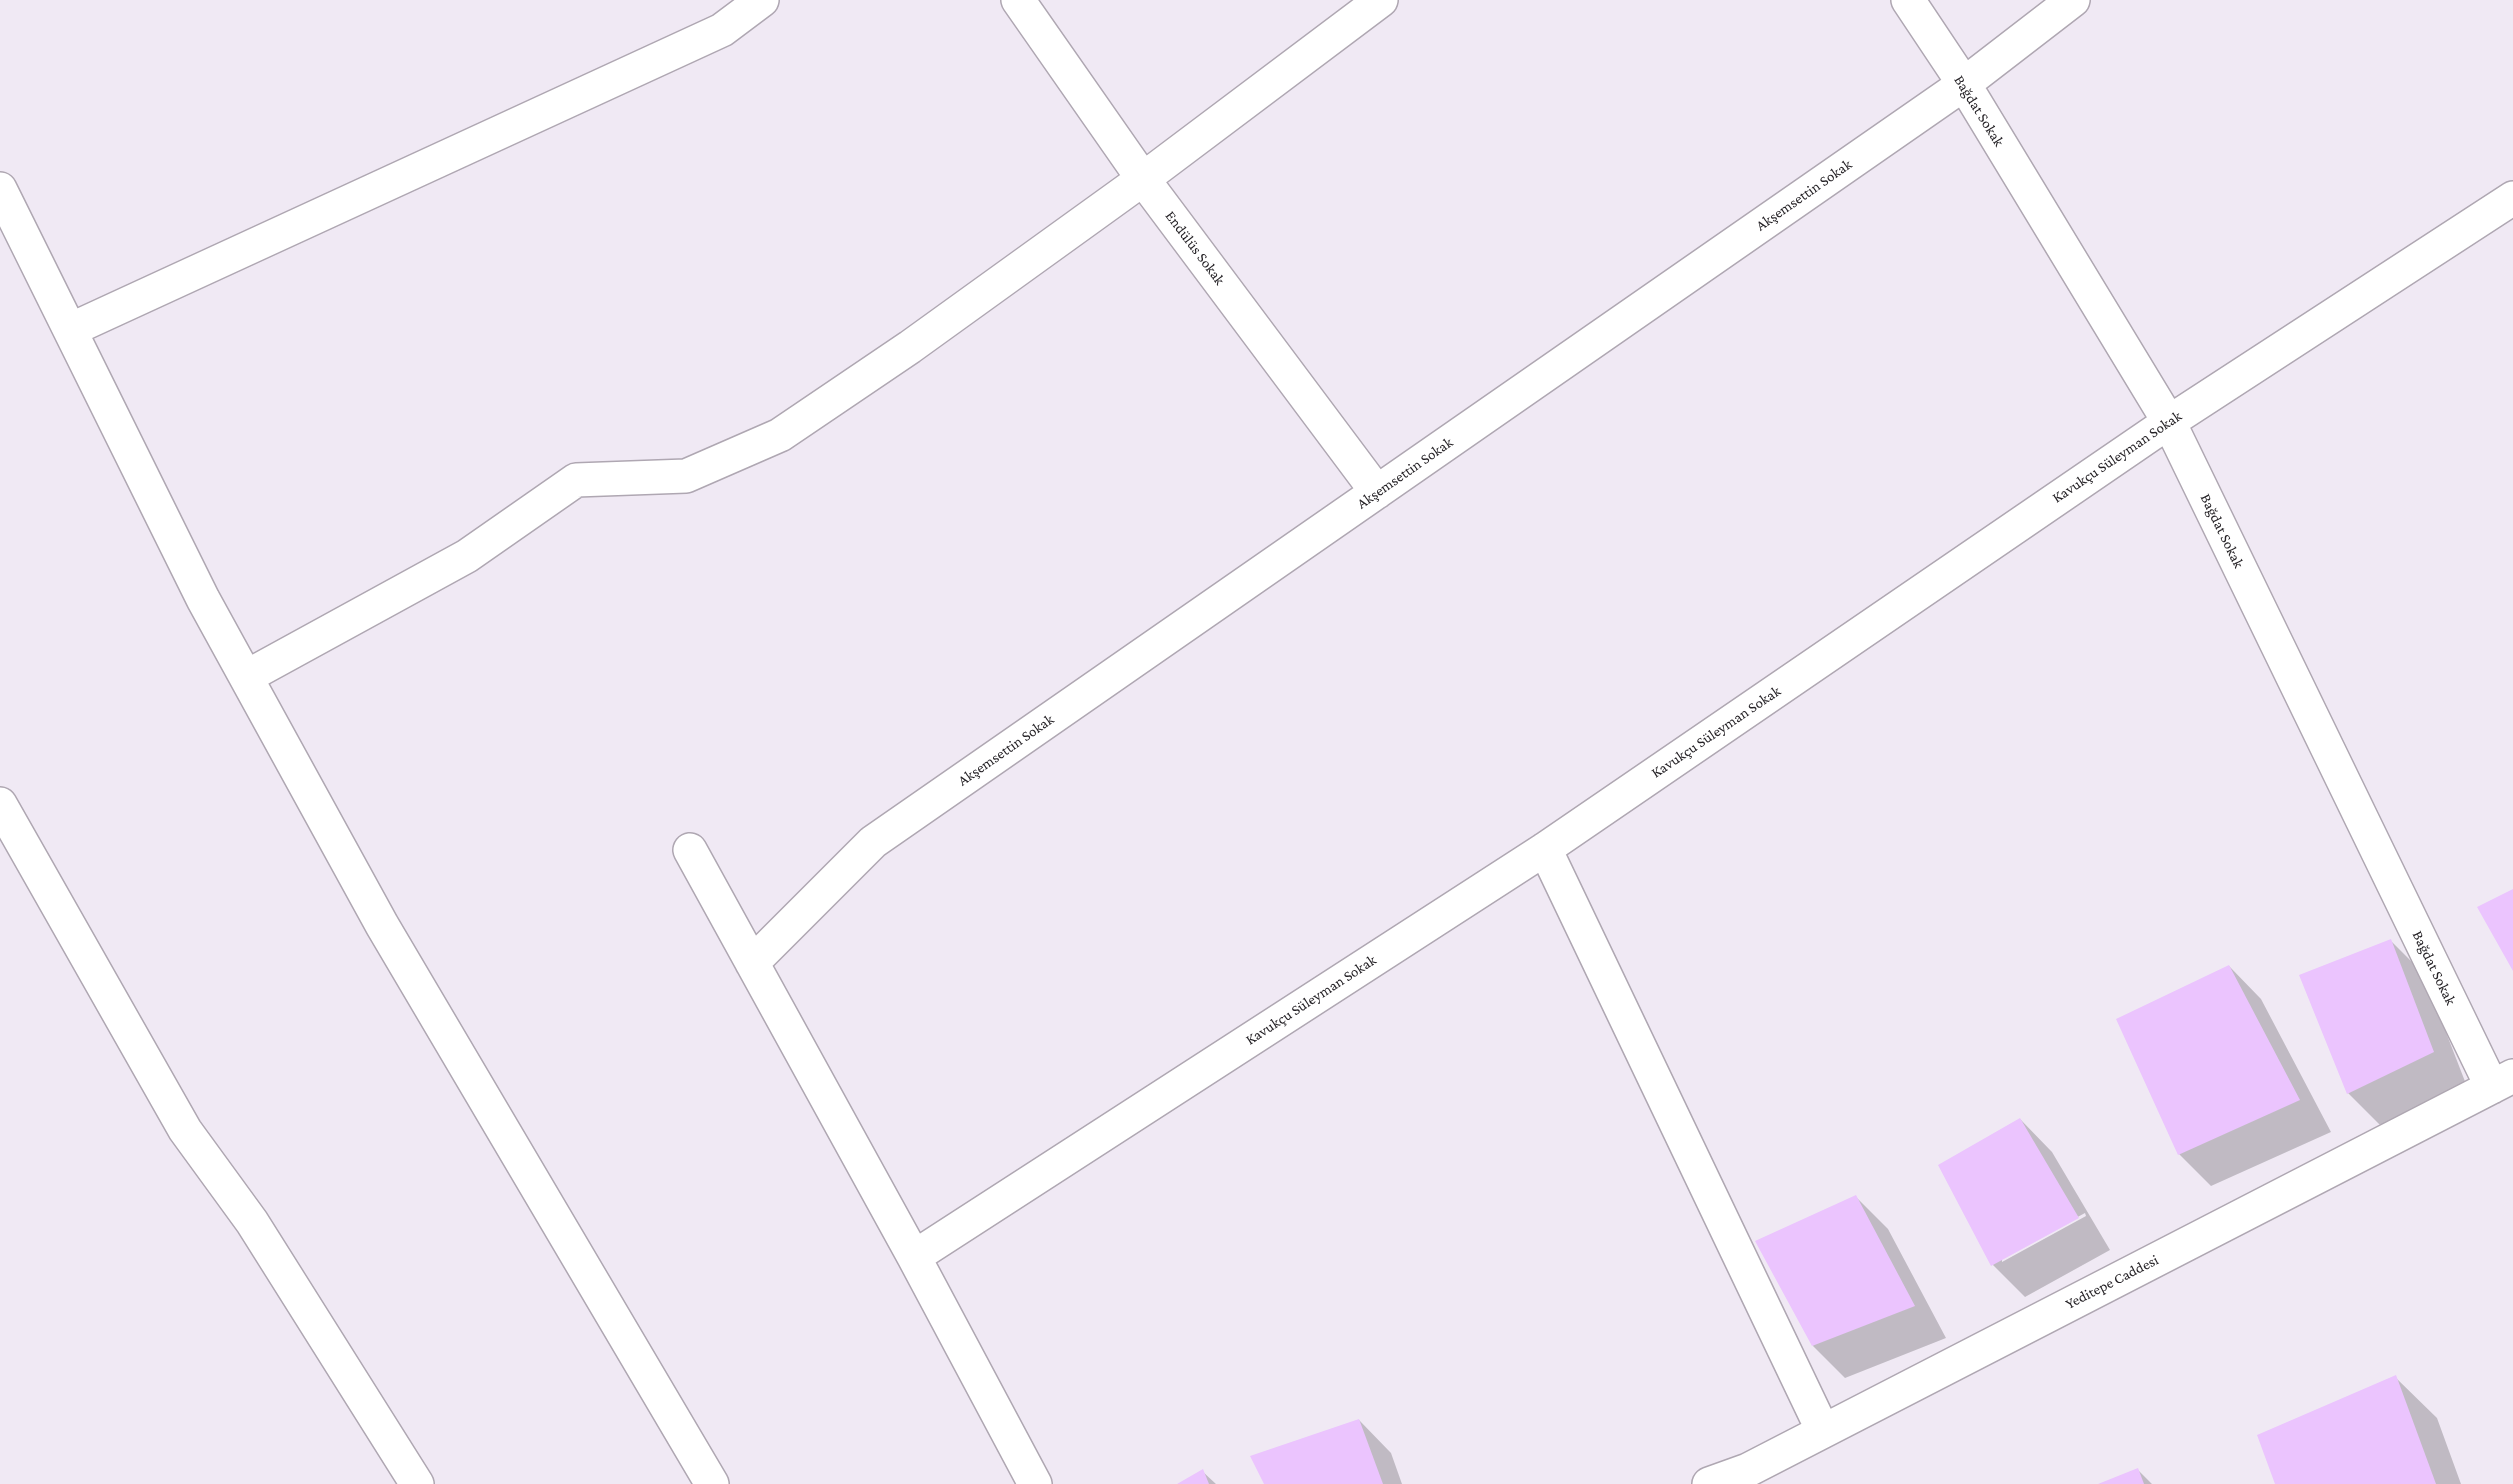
<!DOCTYPE html>
<html>
<head>
<meta charset="utf-8">
<style>
  body { margin:0 }
  canvas { display:block; background:#f0e9f4 }
</style>
</head>
<body>
<canvas width="2513" height="1484"></canvas>
<script>
const c = document.querySelector('canvas').getContext('2d');
c.lineJoin = 'round';
function paint(path, color) { c.fillStyle = color; c.fill(path, 'evenodd'); }
function strokePath(path, color, width, dash) { c.strokeStyle = color; c.lineWidth = width; c.lineCap = dash ? 'butt' : 'round'; c.setLineDash(dash || []); c.stroke(path); }
function label(font, color, halo, rows, align = 'center') {
  c.font = font + ' "Crimson Pro",serif'; c.lineWidth = 4.5; c.setLineDash([]); c.textBaseline = 'middle'; c.strokeStyle = halo; c.fillStyle = color; for (const [text, x, y, turn = 0] of rows) {
    c.save(); c.translate(x, y); c.rotate((+turn || 0) * Math.PI / 180); c.textAlign = isNaN(turn) ? turn : align; if (halo) c.strokeText(text, 0, 0); c.fillText(text, 0, 0); c.restore();
  }
}
paint(new Path2D(`
  M2391,941L2423,973L2466,1084L2380,1125L2348,1093Z
  M2229,966L2261,999L2331,1132L2211,1186L2179,1154Z
  M2020,1119L2052,1152L2110,1250L2025,1297L1993,1265ZM2085,1213L2086,1216L2002,1262V1258Z
  M1856,1197L1888,1229L1946,1338L1845,1378L1813,1346Z
  M2395,1377L2437,1418L2461,1484H2276Z
  M1359,1420L1391,1453L1402,1484H1266Z
  M2138,1470L2152,1484H2101Z
  M1202,1471L1216,1484H1180Z`), '#0003');
paint(new Path2D(`
  M2513,889V971L2477,907Z
  M2391,939L2434,1052L2347,1094L2299,975Z
  M2229,965L2300,1100L2178,1155L2116,1019Z
  M2020,1118L2079,1218L1991,1266L1938,1165Z
  M1856,1195L1915,1306L1812,1346L1755,1241Z
  M2396,1375L2436,1484H2275L2257,1435Z
  M1359,1419L1383,1484H1264L1250,1456Z
  M2138,1468L2144,1484H2098Z
  M1203,1469L1209,1484H1177Z`), '#ebc4fe');
const minor = new Path2D(`
  M1018,0L1143,179L1377,492
  M1908,0L1964,84L2169,422L2492,1087
  M0,189L203,599L382,925L712,1484
  M70,330L722,30L762,0
  M246,677L467,556L576,480L686,476L780,435L910,347L1143,179L1381,0
  M0,804L185,1130L252,1222L417,1484
  M1545,849L1823,1431
  M690,850L914,1257L1035,1484
  M752,963L873,842L1964,84L2073,0
  M914,1257L1545,849L2169,422L2513,198
  M1709,1484L1748,1470L2513,1076`);
strokePath(minor, '#afa7b2', 36);
strokePath(minor, '#fff', 33);
label('15px', '#252226', '#fff', [
  ["Bağdat Sokak",1979,111,58],
  ["Akşemsettin Sokak",1804,195,-35],
  ["Endülüs Sokak",1195,248,53],
  ["Kavukçu Süleyman Sokak",2117,457,-34],
  ["Akşemsettin Sokak",1405,473,-35],
  ["Bağdat Sokak",2222,531,64],
  ["Kavukçu Süleyman Sokak",1716,732,-34],
  ["Akşemsettin Sokak",1006,750,-35],
  ["Bağdat Sokak",2434,968,64],
  ["Kavukçu Süleyman Sokak",1311,1000,-33],
  ["Yeditepe Caddesi",2112,1282,-27]
]);
</script>
</body>
</html>
